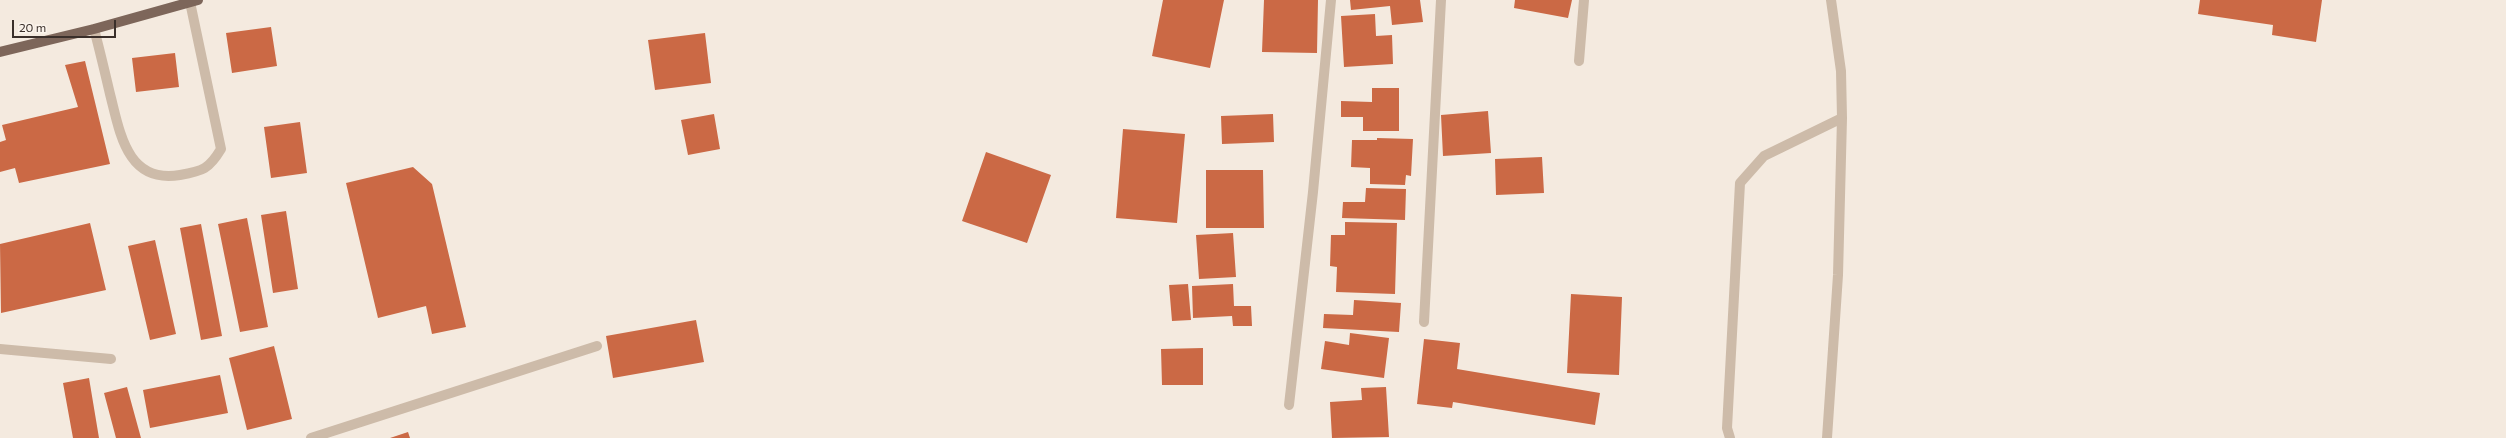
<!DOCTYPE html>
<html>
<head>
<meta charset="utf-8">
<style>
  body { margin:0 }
  #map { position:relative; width:2506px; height:438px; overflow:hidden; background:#f4eadf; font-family:Commissioner,sans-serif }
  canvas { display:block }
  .scale { position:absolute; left:12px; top:20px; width:104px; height:18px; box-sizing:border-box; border:2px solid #3a2f2a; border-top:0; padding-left:5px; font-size:12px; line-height:14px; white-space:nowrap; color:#3a2f2a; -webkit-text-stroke:3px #fbf4ec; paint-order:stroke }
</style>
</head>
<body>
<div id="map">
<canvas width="2506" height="438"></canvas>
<div class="scale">20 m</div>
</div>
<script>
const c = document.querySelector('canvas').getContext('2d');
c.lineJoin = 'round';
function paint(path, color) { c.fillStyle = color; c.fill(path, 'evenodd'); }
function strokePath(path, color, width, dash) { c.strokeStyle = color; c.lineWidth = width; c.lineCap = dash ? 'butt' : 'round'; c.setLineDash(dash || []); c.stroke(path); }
paint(new Path2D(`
  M1163,0H1224L1210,68L1152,56Z
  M1264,0H1318L1317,53L1262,52Z
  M1350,0H1420L1423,22L1392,25L1390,6L1351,10Z
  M1515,0H1572L1568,18L1514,8Z
  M2200,0H2322L2316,42L2272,35L2273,25L2198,14Z
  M1375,14L1376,36L1392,35L1393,64L1344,67L1341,16Z
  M271,27L277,66L232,73L226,33Z
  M705,33L711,83L655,90L648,40Z
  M175,53L179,87L136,92L132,58Z
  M85,61L110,164L19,183L15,168L0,172V142L6,140L2,125L78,107L65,65Z
  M1372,88H1399V131H1363V117H1341V101L1372,102Z
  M1488,111L1491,153L1443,156L1441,115Z
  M714,114L720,149L688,155L681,120Z
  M1273,114L1274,142L1222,144L1221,116Z
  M300,122L307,173L271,178L264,127Z
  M1123,129L1185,134L1177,223L1116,218Z
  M1377,138L1413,139L1411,176L1406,175L1405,185L1370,184V168L1351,167L1352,140H1377Z
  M986,152L1051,175L1027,243L962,221Z
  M1542,157L1544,193L1496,195L1495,159Z
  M413,167L432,184L466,327L432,334L426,306L378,318L346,183Z
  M1206,170H1263L1264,228H1206Z
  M1366,188L1406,189L1405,220L1342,218L1343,202H1365Z
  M286,211L298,289L273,293L261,215Z
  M247,218L268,327L240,332L218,224Z
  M1345,222L1397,223L1395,294L1336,292L1337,267L1330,266L1331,235H1345Z
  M90,223L106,290L1,313L0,244Z
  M201,224L222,336L201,340L180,228Z
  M1233,233L1236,277L1199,279L1196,235Z
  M155,240L176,334L150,340L128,246Z
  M1188,284L1191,320L1172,321L1169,285Z
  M1233,284L1234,306H1251L1252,326H1233L1232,316L1193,318L1192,286Z
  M1571,294L1622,297L1619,375L1567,373Z
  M1354,300L1401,303L1399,332L1323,328L1324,314L1353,315Z
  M696,320L704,362L613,378L606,336Z
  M1350,333L1389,338L1384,378L1321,369L1325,341L1349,345Z
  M1424,339L1460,343L1457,369L1600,393L1595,425L1453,402L1452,408L1417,404Z
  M274,346L292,419L247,430L229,358Z
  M1203,348V385H1162L1161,349Z
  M220,375L228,413L150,428L143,390Z
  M89,378L99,438H73L63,383Z
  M127,387L141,438H116L104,393Z
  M1386,387L1389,437L1332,438L1330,402L1362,400L1361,388Z
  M408,432L410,438H390Z`), '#cb6945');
strokePath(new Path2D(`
  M94,29C100,51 105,73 110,94C120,133 127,184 180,175C203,171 209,169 221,149L190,2
  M1579,61L1584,0
  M1424,322L1441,0
  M0,349L111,359
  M1289,405L1313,192L1331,0
  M311,438L597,346
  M1730,438L1727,428L1740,183L1764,156L1842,118
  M1827,438L1838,275L1842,118L1841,71L1831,0`), '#cdbba9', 10);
strokePath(new Path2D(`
  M0,52L94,29L198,0`), '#7d665a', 10);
</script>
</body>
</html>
